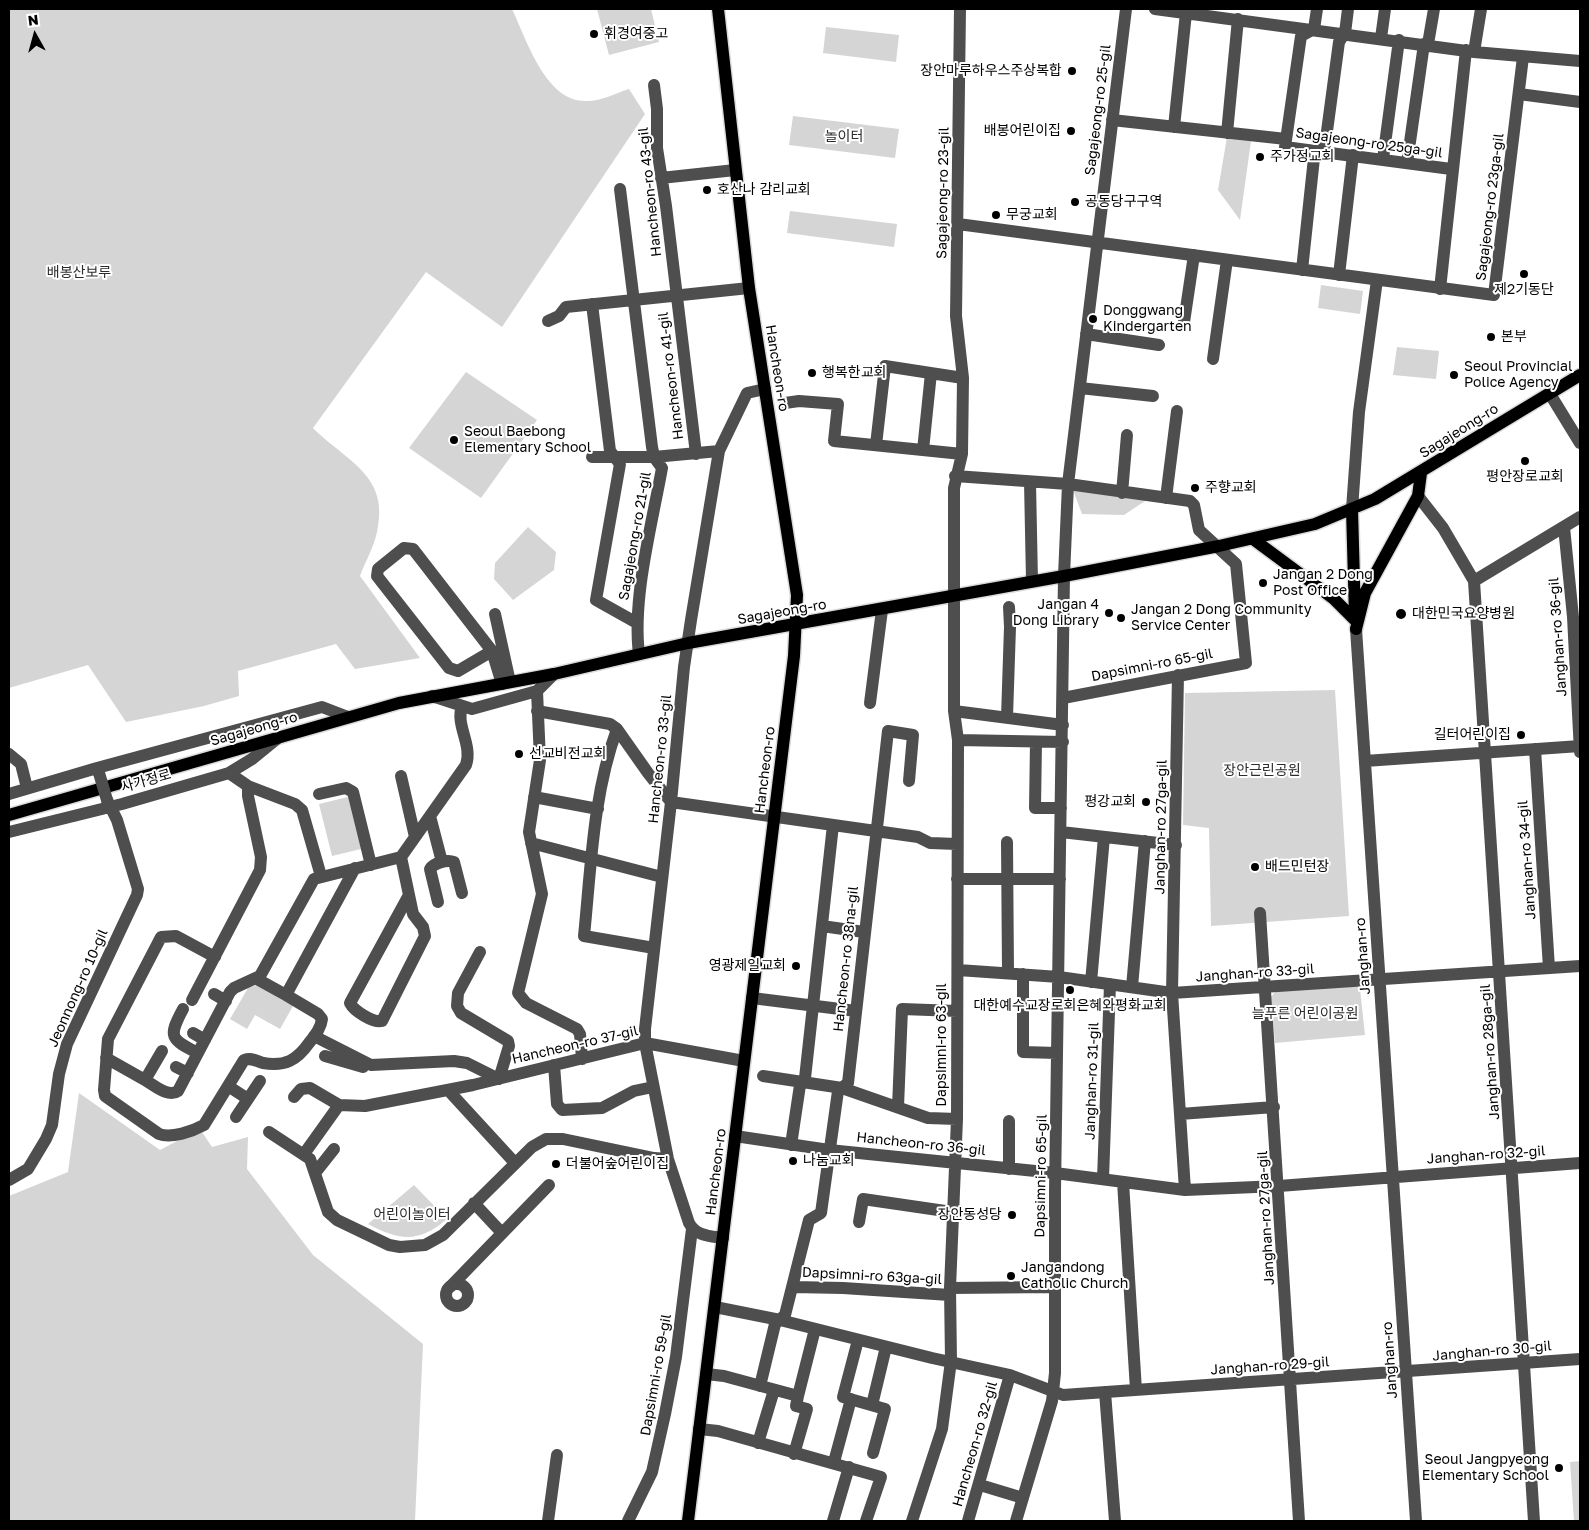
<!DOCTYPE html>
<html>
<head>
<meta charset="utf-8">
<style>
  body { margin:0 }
  #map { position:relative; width:1589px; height:1530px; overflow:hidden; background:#fff; font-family:"Golos Text",sans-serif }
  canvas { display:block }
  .frame { position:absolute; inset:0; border:10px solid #000; pointer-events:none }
  .north { position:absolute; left:10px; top:10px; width:50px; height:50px; -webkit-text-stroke:4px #fff; paint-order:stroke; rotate:353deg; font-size:14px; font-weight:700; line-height:20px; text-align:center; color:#000 }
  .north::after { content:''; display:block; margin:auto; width:18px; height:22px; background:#000; clip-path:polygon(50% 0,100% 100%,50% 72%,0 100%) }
</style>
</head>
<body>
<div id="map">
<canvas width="1589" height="1530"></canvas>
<div class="frame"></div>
<div class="north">N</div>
</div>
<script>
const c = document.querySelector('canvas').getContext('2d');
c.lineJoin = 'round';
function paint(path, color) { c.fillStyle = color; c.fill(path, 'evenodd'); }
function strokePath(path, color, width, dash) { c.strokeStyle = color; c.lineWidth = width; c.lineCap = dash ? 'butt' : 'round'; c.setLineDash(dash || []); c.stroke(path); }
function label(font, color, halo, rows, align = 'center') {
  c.font = font + ' "Golos Text","Noto Sans KR",sans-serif'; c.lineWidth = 4; c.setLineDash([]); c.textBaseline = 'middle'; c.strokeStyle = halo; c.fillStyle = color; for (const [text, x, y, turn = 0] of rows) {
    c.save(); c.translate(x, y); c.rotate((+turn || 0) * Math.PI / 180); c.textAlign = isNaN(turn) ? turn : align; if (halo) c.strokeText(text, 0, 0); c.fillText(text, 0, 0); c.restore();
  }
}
paint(new Path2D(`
  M9,9H512C526,38 545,101 585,101C600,102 616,93 629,89L645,114L502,327L426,272L313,428C347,462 390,475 377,532C374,547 365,562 360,576L420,658L355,669L336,644L238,671L239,696L204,706L126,722L88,665L9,688Z
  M597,9H651L659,42L609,55Z
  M826,27L899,35L896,62L823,53Z
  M793,116L899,129L895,158L789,145Z
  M1227,137L1251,141L1240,220L1218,190Z
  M790,211L897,224L894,247L787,233Z
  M1321,285L1363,291L1360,314L1318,308Z
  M1397,347L1439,351L1436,379L1393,375Z
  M466,372L537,420L481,498L409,448Z
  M1073,490L1148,499L1124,515L1082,514Z
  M528,527L556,552L554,570L513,600L494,579L495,563Z
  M1335,690L1349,916L1211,926L1209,828L1183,825L1185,693Z
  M348,797L361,849L332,856L319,804Z
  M1355,984L1360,989L1365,1035L1275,1043L1271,997L1276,991Z
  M257,985L293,1006L280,1029L255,1015L247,1029L230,1019L248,988Z
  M79,1093L160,1150L200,1129L212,1147L248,1137L247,1169L313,1255L423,1344L415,1521H9V1196L68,1172Z
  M414,1185L447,1219C419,1243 400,1241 368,1224Z
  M1580,1461V1521H1574L1570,1462Z`), '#d5d5d5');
const major = new Path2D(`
  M1352,509L1355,617
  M1253,539L1334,599L1356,621
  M1356,629L1365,593L1418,496L1421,473
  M9,815L399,703L554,674L688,643L1064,576L1219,546L1315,524L1375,499L1580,375
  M688,1521L794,656L797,595L749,288L718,9`);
strokePath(major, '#dbdbdb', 15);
strokePath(new Path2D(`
  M1155,9L1474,52L1580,61
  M1317,9L1314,29L1301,36L1285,147L1451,169
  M1381,38L1385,9
  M1428,44L1434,9
  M1474,52L1481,9
  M654,85L657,109V148L666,206L696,454
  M1519,94L1580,102
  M1112,120L1286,139
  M1174,127L1186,13
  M1227,133L1238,19
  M1383,159L1399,40
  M1407,163L1424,44
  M661,178L735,170
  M620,189L652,447L654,457L662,468C652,524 632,598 639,654
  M958,224L1494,295L1523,57
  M1302,270L1314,158L1325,146L1339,42L1345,33L1348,9
  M1339,275L1353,155
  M1440,289L1466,50
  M592,304L610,451L620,464L596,600L637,623
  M548,321L559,316L566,307L749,288
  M1184,322L1194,255
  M1086,334L1159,345
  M1213,359L1227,260
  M1080,388L1153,396
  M1550,394L1580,443
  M785,403L799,401L838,404L834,441L962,454
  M876,445L885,366L963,378
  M923,450L931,373
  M592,457H654L719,451
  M955,476L1068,484L1190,501L1194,505L1199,530L1236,564L1246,663L1063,698
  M1030,482L1032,581
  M1122,493L1127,435
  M1418,496L1443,528L1474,581L1534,1521
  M1166,498L1177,411
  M1352,509L1359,412L1377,280
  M1564,527L1573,617L1580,752
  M1474,581L1580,517
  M495,614L510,682
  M1356,629L1416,1521
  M492,651L458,671L449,668L377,576L378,569L404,548L413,549L492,651L502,684
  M1178,675L1172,993L1185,1190
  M537,691L540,760L529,832L542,894L518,993L526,1003L577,1029L580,1034L582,1059
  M432,696L472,709L537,691L554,674
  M870,703L882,610
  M537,711L610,724L617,729L648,773L671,802L918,837L930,843L957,844
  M954,711L1063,725
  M1007,717L1010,627L1009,607
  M617,729C593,794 591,867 584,936L654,948
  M958,740L1063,742
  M1036,742L1035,808H1061
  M1535,749L1549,968
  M9,754L21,764L27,788
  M1365,761L1580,746
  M97,768L322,707L348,717
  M229,773L248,786L295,804L302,810L321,876
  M401,776L415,837
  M9,794L97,768L99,773
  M319,794L346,788L353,792L371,865
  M534,797L598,809
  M430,816L442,862
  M9,832L122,804L229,773L252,759L279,737
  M1061,832L1176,845
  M1007,842L1008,973
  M531,843L662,877
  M401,857L413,914L423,927L425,936L382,1021C373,1023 354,1011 350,1003L409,895
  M957,879H1060
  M438,902L430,869C434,863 447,859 454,862L462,893
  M1260,913L1299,1521
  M822,926L864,932
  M215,957L176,936L161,937L108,1039L104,1090L105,1096L159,1134C171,1139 193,1131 204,1125L244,1060C252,1057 256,1061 263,1063C285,1067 297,1060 309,1043C315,1036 321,1028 322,1019L318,1014L286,995
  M958,970L1059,977L1172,993L1580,966
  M1023,974V1052L1057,1053
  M257,979L286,995L355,868
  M1091,982L1104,837
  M1132,987L1145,841
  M214,994L226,1001
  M752,998L856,1011
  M192,1000L260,870L261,857L248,796V786
  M183,1009C168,1037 170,1039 198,1053
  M193,1033L205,1040
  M314,1036L371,1065L454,1061L467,1063L499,1079L509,1046L508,1041L461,1013L457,1006L458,993L480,952
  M162,1051L145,1080C154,1085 168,1098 178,1091L230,992L234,988L260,976L314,879L401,857L466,765C473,745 455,725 462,706
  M325,1056L363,1067
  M106,1058L145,1080
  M554,1065L557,1104L562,1110L602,1108L634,1091L653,1087
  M176,1067L188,1073
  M763,1076L842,1088L928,1118L957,1119
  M228,1086L248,1099
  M448,1090L515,1163
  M294,1097L301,1089L310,1088L339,1105L365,1106L473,1085L645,1043L744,1061
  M898,1107L902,1009L957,1011
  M1180,1114L1274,1107
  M236,1117L260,1081
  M269,1132L310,1159L328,1212L337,1220L389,1245L400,1247L425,1245L443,1235L532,1147L546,1139H563L654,1158L668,1159
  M735,1136L829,1150L1055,1173L1185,1190L1279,1186L1580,1163
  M791,1145L800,1085L805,1078L833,825
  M304,1154L339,1105
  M1009,1169V1121
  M315,1173L334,1149
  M1103,1179L1110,984
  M9,1180L28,1169L46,1139L52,1125L59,1074L67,1044L137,895L138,889L117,820L107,800
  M1123,1182L1136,1390
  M474,1203L502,1233
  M859,1222L863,1199L952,1212
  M723,1238C710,1236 696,1236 689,1223L668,1159L645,1043V1029L671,802L684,667L691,620L719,451L747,393L765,389
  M446 1295a11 11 0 1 1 22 0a11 11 0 1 1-22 0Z
  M450,1287L549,1185
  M793,1287L843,1288L950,1295
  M950,1288L1055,1287
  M715,1307L780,1320L932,1358L1010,1375L1063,1395L1580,1359
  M858,1340L843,1397L885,1409L873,1453
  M706,1374L724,1376L798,1396L796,1406L807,1409L794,1454
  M760,1386L775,1324L785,1315L809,1220L821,1213L838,1091L848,1083L888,731L913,735L909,781
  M1105,1392L1115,1521
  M798,1396L815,1329
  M872,1405L886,1347
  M699,1429L718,1431L881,1477L866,1521
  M758,1443L774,1390
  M834,1462L851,1399
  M980,1485L1023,1498
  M548,1521L557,1455
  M628,1521L652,1472L665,1414L676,1357L692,1229
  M833,1521L849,1467
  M912,1521L942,1429L951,1361L950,1288L957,1119L958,740L954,711V488L962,454L963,378L956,316L960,9
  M968,1521L1010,1375
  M1016,1521L1052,1401L1055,1373V1192L1064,576L1068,484L1126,9`), '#4e4e4e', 12);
strokePath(major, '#000', 12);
strokePath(new Path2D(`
  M99,773L107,800`), '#4e4e4e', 12);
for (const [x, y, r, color] of [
  [594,34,5,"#000"],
  [1072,71,5,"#000"],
  [1071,131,5,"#000"],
  [1260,157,5,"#000"],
  [707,190,5,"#000"],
  [1075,202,5,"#000"],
  [996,215,5,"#000"],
  [1524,274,5,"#000"],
  [1093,319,5,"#000"],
  [1491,337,5,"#000"],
  [812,373,5,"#000"],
  [1454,375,5,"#000"],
  [454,440,5,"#000"],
  [1525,461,5,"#000"],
  [1195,488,5,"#000"],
  [1263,583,5,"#000"],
  [1109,613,5,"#000"],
  [1401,614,6,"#000"],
  [1121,618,5,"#000"],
  [1521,735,5,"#000"],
  [519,754,5,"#000"],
  [1146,802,5,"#000"],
  [1255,867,5,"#000"],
  [796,966,5,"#000"],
  [1070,990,5,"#000"],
  [793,1161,5,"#000"],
  [556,1164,5,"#000"],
  [1012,1215,5,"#000"],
  [1011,1276,5,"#000"],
  [1559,1468,5,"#000"]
]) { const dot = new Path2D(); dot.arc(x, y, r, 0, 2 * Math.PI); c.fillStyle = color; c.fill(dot); strokePath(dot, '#fff', 2); }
label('14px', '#000', '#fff', [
  ["휘경여중고",604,34],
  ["장안마루하우스주상복합",1062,71,"right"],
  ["배봉어린이집",1061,131,"right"],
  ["주가정교회",1270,157],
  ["호산나 감리교회",717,190],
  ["공동당구구역",1085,202],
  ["무궁교회",1006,215],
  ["제2기동단",1524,290,"center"],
  ["Donggwang",1103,311],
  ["Kindergarten",1103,327],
  ["본부",1501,337],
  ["Seoul Provincial",1464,367],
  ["Police Agency",1464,383],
  ["행복한교회",822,373],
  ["Seoul Baebong",464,432],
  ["Elementary School",464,448],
  ["평안장로교회",1525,477,"center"],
  ["주향교회",1205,488],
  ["Jangan 2 Dong",1273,575],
  ["Post Office",1273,591],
  ["Jangan 4",1099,605,"right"],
  ["Dong Library",1099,621,"right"],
  ["Jangan 2 Dong Community",1131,610],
  ["Service Center",1131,626],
  ["대한민국요양병원",1412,614],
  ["길터어린이집",1511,735,"right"],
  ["선교비전교회",529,754],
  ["평강교회",1136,802,"right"],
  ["배드민턴장",1265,867],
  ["영광제일교회",786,966,"right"],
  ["대한예수교장로회은혜와평화교회",1070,1006,"center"],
  ["나눔교회",803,1161],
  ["더불어숲어린이집",566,1164],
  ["장안동성당",1002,1215,"right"],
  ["Jangandong",1021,1268],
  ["Catholic Church",1021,1284],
  ["Seoul Jangpyeong",1549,1460,"right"],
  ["Elementary School",1549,1476,"right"]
], 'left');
label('14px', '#000', '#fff', [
  ["Sagajeong-ro 25-gil",1098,110,-83],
  ["Sagajeong-ro 25ga-gil",1369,143,8],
  ["Hancheon-ro 43-gil",650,192,-96],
  ["Sagajeong-ro 23-gil",943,193,-89],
  ["Sagajeong-ro 23ga-gil",1490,207,-83],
  ["Hancheon-ro",777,368,81],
  ["Hancheon-ro 41-gil",671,376,-97],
  ["Sagajeong-ro",1459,431,-32],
  ["Sagajeong-ro 21-gil",635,536,-80],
  ["Sagajeong-ro",782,612,-10],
  ["Janghan-ro 36-gil",1558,637,-94],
  ["Dapsimni-ro 65-gil",1152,665,-11],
  ["Sagajeong-ro",254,729,-16],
  ["Hancheon-ro 33-gil",660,759,-84],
  ["Hancheon-ro",765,770,-83],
  ["사가정로",146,781,-16],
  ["Janghan-ro 27ga-gil",1161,827,-89],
  ["Janghan-ro 34-gil",1527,860,-94],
  ["Janghan-ro",1363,956,-94],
  ["Hancheon-ro 38na-gil",846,959,-84],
  ["Janghan-ro 33-gil",1255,973,-4],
  ["Jeonnong-ro 10-gil",78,988,-66],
  ["Hancheon-ro 37-gil",575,1045,-13],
  ["Dapsimni-ro 63-gil",942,1045,-90],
  ["Janghan-ro 28ga-gil",1490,1052,-94],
  ["Janghan-ro 31-gil",1092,1081,-88],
  ["Hancheon-ro 36-gil",921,1144,6],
  ["Janghan-ro 32-gil",1486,1155,-4],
  ["Hancheon-ro",716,1172,-83],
  ["Dapsimni-ro 65-gil",1041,1176,-89],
  ["Janghan-ro 27ga-gil",1266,1218,-93],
  ["Dapsimni-ro 63ga-gil",872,1276,3],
  ["Janghan-ro 30-gil",1492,1351,-5],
  ["Janghan-ro",1390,1360,-94],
  ["Janghan-ro 29-gil",1270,1366,-4],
  ["Dapsimni-ro 59-gil",656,1375,-80],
  ["Hancheon-ro 32-gil",975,1444,-74]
]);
label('14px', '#2c2c2c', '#fff', [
  ["놀이터",844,137],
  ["배봉산보루",79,273],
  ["장안근린공원",1262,771],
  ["늘푸른 어린이공원",1305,1014],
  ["어린이놀이터",412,1215]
]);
</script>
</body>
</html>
